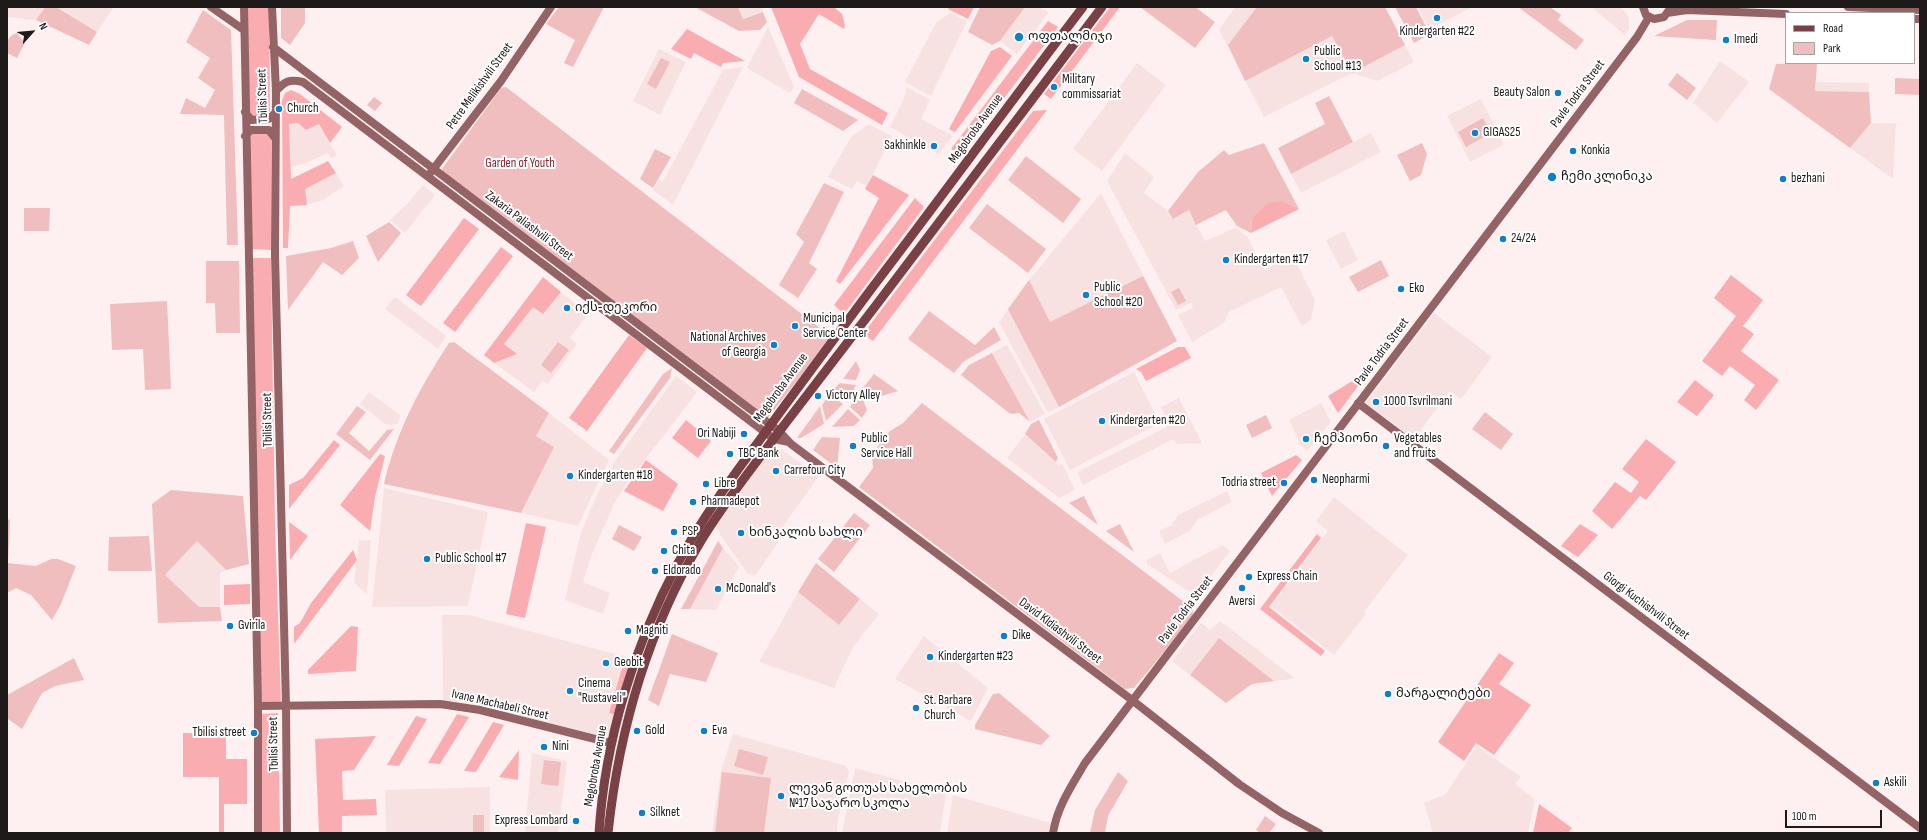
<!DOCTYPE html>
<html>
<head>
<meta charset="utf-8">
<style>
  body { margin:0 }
  #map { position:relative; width:1927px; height:840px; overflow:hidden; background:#fef0f0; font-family:"Sofia Sans Condensed",sans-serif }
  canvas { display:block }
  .frame { position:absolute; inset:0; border:8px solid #1f1a1a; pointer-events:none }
  .legend { position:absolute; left:1785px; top:12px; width:130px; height:52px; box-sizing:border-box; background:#fff; border:1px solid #a5a3a3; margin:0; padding:5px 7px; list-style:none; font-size:12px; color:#1f1a1a }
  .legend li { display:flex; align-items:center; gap:8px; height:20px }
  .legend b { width:20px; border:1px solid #a5a3a3 }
  .north { position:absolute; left:12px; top:12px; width:40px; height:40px; -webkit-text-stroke:3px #fff; paint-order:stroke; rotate:63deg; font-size:11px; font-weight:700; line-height:16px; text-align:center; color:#1f1a1a }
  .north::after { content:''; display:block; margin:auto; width:14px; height:18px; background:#1f1a1a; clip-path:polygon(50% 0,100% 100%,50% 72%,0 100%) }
  .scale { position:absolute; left:1785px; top:810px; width:97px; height:18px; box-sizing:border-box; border:2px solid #1f1a1a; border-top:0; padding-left:5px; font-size:12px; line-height:14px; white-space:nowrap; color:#1f1a1a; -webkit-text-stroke:3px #fff; paint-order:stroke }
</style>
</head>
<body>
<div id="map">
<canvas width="1927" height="840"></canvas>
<div class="frame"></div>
<ul class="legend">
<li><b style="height:5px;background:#794145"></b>Road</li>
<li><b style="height:11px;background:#f0bebf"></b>Park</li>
</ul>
<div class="north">N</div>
<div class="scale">100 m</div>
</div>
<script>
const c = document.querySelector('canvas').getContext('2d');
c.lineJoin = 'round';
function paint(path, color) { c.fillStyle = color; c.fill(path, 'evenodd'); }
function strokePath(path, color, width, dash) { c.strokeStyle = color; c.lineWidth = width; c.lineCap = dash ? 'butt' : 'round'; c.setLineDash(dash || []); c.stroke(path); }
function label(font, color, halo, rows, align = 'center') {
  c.font = font + ' "Sofia Sans Condensed","Noto Sans Georgian",sans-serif'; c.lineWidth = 4; c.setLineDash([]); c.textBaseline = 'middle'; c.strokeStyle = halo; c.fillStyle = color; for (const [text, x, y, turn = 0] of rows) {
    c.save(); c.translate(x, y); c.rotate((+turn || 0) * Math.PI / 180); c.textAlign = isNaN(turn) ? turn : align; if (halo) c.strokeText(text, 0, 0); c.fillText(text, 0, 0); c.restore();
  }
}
paint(new Path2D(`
  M7,7H45L36,20L8,17Z
  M56,7H114L97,32Z
  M738,7H762L763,12L743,19Z
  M1025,7H1038L1049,12L1017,54L1000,41Z
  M1235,7H1385L1414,62L1377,81L1352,73L1264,117L1219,30Z
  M1418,7H1473L1429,29Z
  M1591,7L1622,8L1629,18V29L1625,35Z
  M950,13L967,21L931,96L905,82L936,23Z
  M768,27L794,87L790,93L747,68Z
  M659,49L686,62L660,115L633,101Z
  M1720,61L1749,82L1717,123L1693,103Z
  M1137,63L1166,85L1102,171L1073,149Z
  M743,67L673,205L653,190L659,180L663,181L723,70Z
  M1816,82L1869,83V92L1815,91Z
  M907,87L930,100L921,119L953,136L938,154L890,127L904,98Z
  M1481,99L1504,145L1470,162L1447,116Z
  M298,123L319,124L337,156L331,158L328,153L306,163L291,167L289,124Z
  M1871,123H1896L1893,179L1850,148Z
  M869,124L892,136L867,186L857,181L852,189L828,177L851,137Z
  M1371,133L1381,152L1301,193L1291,174Z
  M1125,153L1154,177L1144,193L1168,211L1173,219L1189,210L1205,241L1235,228L1247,236L1264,270L1292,254L1315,300L1311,320L1302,326L1281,287L1229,312L1224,323L1192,342L1178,315L1193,308L1191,303L1176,310L1107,181Z
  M336,173L344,186L323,200L307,205L304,189Z
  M423,185L435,195L405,233L390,220L408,203Z
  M1101,193L1177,341L1048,413L999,322L1029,280Z
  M1344,231L1358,260L1341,269L1326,240Z
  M561,292L588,314L570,338L577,344L548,384L542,381L534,392L494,363L516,354L504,344L533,306L543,314Z
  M395,297L446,336L438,349L385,309Z
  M1434,313L1492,357L1461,399L1450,391L1414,439L1366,403Z
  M1007,345L1045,414L1030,422L992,353Z
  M1134,372L1160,423L1070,470L1044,419Z
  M676,376L697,392L625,486L614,504L592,554L583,582L610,593L603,614L565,600L581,532L597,495L615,461Z
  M369,392L401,416L397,424L386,425L360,404Z
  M1179,398L1202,443L1177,444L1173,439L1083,485L1077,472L1167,427L1163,419L1166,417L1161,407Z
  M1321,403L1331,422L1307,451L1301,445L1289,420Z
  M549,413L609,460L578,526L521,513L554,447L536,436Z
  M1025,434L1059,465L1062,463L1075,490L1059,498L1007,458Z
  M778,447L819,476L779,532L767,524L762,523V526L780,540L755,576L747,573L721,536L715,524L771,448Z
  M384,488L488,512L468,606L372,607Z
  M1227,491L1232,502L1197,520L1190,531L1165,544L1159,531L1172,525L1178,515Z
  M1334,497L1408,555L1364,612L1366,614L1334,655L1271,606L1328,531L1316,521Z
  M371,540L367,594L354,583L359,541Z
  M197,541L226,570L220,573V607H199L164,576Z
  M1222,545L1230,551L1196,596L1147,564V560L1160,553L1170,573Z
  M723,548L739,566L716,610L690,609Z
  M798,592L839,625L860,599L879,614L853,647L834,688L759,662Z
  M442,615H469L630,658L609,735L601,738L459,701H443Z
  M1220,621L1292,676L1293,679L1274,681L1219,638L1190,675L1172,661L1201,623L1210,630Z
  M924,636L988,688L971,721L895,679Z
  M733,734L846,766L849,772L838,820L837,833H712L721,770Z
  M1477,746L1521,777L1515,784L1535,799L1528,833H1433L1424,803L1446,794Z
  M532,753L567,761L558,833H525Z
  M855,768L946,793L940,833H842Z
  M490,787V833H386L385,790Z
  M953,795L1050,823L1049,833H947Z`), '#f8e1e1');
paint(new Path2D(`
  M45,7H56L97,32L89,45L36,20Z
  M281,7H305V23L290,45L281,38Z
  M559,7H604L573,67L564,63L575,40L546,24Z
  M695,7H738L743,19L763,12L767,22L760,30L739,31Z
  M980,7H1025L1000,41L992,45L968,32Z
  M1140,7H1195L1215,22L1195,48Z
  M1257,7H1385L1405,45L1352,73L1332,36L1245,81L1228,45Z
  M1395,7H1416L1430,34L1414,43Z
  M1518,7H1550L1561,15L1558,20L1584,40L1576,50Z
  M203,10L231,30L238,245H227L224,115L180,114L186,98L205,108L215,90L198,78L210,58L186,42Z
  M1687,20H1717L1716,40L1654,36Z
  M17,33L25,43L17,58L7,53C7,42 6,37 17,33Z
  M661,58L670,62L656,89L647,84Z
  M1817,63L1815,91L1869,92L1871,123L1850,148L1769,89L1776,64Z
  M1677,73L1696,88L1687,100L1668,85Z
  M1895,78L1920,79V95L1895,94Z
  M506,87L829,335V340L767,419L443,172L442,169L501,88Z
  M802,89L858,120L843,131L794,103Z
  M1329,96L1353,142L1291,174L1278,148L1325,124L1315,103Z
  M374,97L382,103L375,111L367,105Z
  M1483,118L1491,133L1466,147L1458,132Z
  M1264,143L1299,209L1283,201L1252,218L1251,233L1237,226L1226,210L1196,225L1189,210L1173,219L1168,211L1198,172L1224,150L1229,155Z
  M1422,143L1427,154L1421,175L1410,181L1397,155Z
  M655,149L671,157L653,188L640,179Z
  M1026,156L1081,199L1063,223L1008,180Z
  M824,183L844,192L809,263L817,269L798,298L779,285L804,242L796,234Z
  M987,204L1046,249L1028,273L969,228Z
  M24,208H50L49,231H24Z
  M389,222L401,233L378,262L366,236Z
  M353,241L359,258L342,275L323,262L288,310L286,256L331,248Z
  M1381,260L1389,276L1358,292L1349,277Z
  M206,261H239L240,333H216L215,303H206Z
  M1143,276L1177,341L1059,407L1008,309L1029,280L1050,322Z
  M1179,288L1186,301L1178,305L1171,292Z
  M167,301L171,389L145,390L143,349L112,350L110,304Z
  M929,311L975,345L994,327L1001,340L963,362L954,373L908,339Z
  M454,342L549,413L536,436L554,447L521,513L384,484C396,432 420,387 449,343Z
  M558,342L569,350L551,373L541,365Z
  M992,353L1030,422L1019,413L1012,414L1009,413L961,375L969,365Z
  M856,361L860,370L856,380L843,379Z
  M672,368L670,378L614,454L609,451L663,374Z
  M874,374L898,391L868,400L863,388Z
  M840,383L856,385L852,393L846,400L833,390Z
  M860,392L867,410L862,418L850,407Z
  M830,394L843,404L826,421L822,405Z
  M922,403L1192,608L1194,616L1134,688L1125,689L859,487L873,468L872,454L890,431L903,423Z
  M357,406L366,412L349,433L369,451L387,430L394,429L370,460L336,434Z
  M820,406L824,424L801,438H797Z
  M848,409L860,420L854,426L832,427Z
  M1485,412L1513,434L1501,450L1472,429Z
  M1266,415L1272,428L1252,438L1246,425Z
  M1039,420L1058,458L1056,462L1025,434L1031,424Z
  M822,437L840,438L837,468L813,450Z
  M171,490L243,496L249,564L226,570L197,541L165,575L199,607H220L222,621L158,623L152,504Z
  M1084,496L1098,525L1069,503Z
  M854,513L870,525L834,572L818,559Z
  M7,519L10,520L8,563L36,566L51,559H58L76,566L61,604L52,620L31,595L16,588L7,593Z
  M1120,524L1134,552L1106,531Z
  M619,525L642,537L634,551L612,539Z
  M149,536L152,571H108L109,537Z
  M718,541L723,548L690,609H681Z
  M816,563L860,599L839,625L798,592Z
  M672,634L718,653L706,682L670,674L659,706L648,700Z
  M1219,638L1274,681L1252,684L1226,703L1190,675Z
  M74,658L84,680L55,686L42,693L22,729L8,719L7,720V695Z
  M999,693L1050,736L1041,745L975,729V725L993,694Z
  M739,749L768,757L763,775L734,766Z
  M544,760L561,762L558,786L541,784Z
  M722,772L771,778L764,833H715Z
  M1118,772L1128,781L1108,816L1105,833H1090L1095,810Z
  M473,815H484V833H473Z
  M1265,816L1276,824L1269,833H1260L1256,830Z`), '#f0bebf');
paint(new Path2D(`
  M247,7H269L270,111L266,116H252L249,110Z
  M771,7H834L842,14L845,25L844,29L819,14L800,44L810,69L888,113L882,125L799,77Z
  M949,7H974L968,19L948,9Z
  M1110,7H1120L1051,99L1044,94Z
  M1048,21L1058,27L961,155L951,149Z
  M687,29L745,61L723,63L721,67L694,53L691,59L671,49Z
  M1000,47L1012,56L955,132L949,129L991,51Z
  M291,90L300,94L342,127L330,143L319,124L306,130L298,123L289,124L291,179L328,161L336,173L305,189L307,205L290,206L288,248H283L282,100L285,93Z
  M1047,110L873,341L863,334L1033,111Z
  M252,134H268L271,138V250L252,249L250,138Z
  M873,175L909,195L840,284L836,281L879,198L865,189Z
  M915,198L924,207L844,314L834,305Z
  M1283,201L1299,209L1251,233L1252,218L1268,203Z
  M464,218L479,229L421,306L406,295Z
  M501,247L513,256L455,332L443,323Z
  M252,258H271L275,527L281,703H260Z
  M1731,275L1763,300L1743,326L1754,334L1741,351L1779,380L1756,410L1744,400L1755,385L1730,366L1722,376L1702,361L1736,316L1714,298Z
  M543,277L561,292L543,314L533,307L504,344L517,354L494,363L484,355Z
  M629,335L647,348L587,431L569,418Z
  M1178,347H1185L1191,358L1146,381L1141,372L1136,369Z
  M1370,370L1338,413L1328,396Z
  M1695,380L1714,395L1697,416L1677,402Z
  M686,420L711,441L698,458L672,438Z
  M1646,439L1676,462L1646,500L1640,496L1612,529L1592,511L1615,482L1631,493L1639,482L1622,469Z
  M334,440L340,445L289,509V485L303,478Z
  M380,454L385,456L375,497L370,531L340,505Z
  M1296,455L1302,460L1272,496L1261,473Z
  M646,460L678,484L663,511L624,491Z
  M289,522L308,536L290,560V559Z
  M526,523L546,527L525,618L506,614Z
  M1580,524L1598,535L1578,557L1561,546Z
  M1317,534L1321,538L1269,607L1325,651L1321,656L1260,609Z
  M353,550L357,560L294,644V627L300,623L311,603Z
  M250,584V604L224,605V585Z
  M351,626L358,627L356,671L308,674V670Z
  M1499,653L1514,663L1499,684L1531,705L1494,755L1476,743L1464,761L1438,742Z
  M625,658L633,661L616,715L609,713Z
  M278,713L280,833H262L261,714Z
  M457,714L469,717L440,764L428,763Z
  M416,716L427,719L399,766L387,765Z
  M493,722L504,725L476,772L464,771Z
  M183,733L226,734V759H247V804H224V833H219V777H183Z
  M376,736L354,770L342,771L343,800L376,799L377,815L342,816V833H319L315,739Z
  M519,750L518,780L499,777Z
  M1539,804L1572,828L1568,833H1533Z`), '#faadb0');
strokePath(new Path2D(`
  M211,7L244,30
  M244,7L258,706V833
  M272,7L276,91L275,254L286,706L287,833
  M1643,7L1646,15L1654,19L1664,17L1669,10
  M1848,7L1920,10
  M1667,13L1687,10L1786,14
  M1914,19H1920
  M273,47L779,431L791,444L1132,700L1239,784L1282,813L1319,833
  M276,91C285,81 289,79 303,82L774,439L789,442
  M245,112L251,120L269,119L275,113
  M245,136L251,130H269L275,138
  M431,172L501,81L551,7
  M1358,403L1920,828
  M258,706L440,704L480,710L611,743
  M1053,833C1057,807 1072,785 1085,763L1637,37L1649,17`), '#936365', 8);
strokePath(new Path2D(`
  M599,833C605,739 634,646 678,563C701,520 730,480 759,441C796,390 834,339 872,288C943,195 1012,100 1083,7
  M608,833C619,730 648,630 701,541C723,504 750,471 775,437C809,392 843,348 877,304C952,206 1027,106 1102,7`), '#794145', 9);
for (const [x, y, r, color] of [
  [1437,18,4,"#137ec8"],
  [1019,37,5,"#137ec8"],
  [1726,40,4,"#137ec8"],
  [1306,59,4,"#137ec8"],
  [1054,87,4,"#137ec8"],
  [1558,93,4,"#137ec8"],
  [279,109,4,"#137ec8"],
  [1475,133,4,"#137ec8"],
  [934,146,4,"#137ec8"],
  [1573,151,4,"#137ec8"],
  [1552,177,5,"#137ec8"],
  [1783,179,4,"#137ec8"],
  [1503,239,4,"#137ec8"],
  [1226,260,4,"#137ec8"],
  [1401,289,4,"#137ec8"],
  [1086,295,4,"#137ec8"],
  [567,308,4,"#137ec8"],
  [795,326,4,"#137ec8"],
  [774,345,4,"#137ec8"],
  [818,396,4,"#137ec8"],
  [1376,402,4,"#137ec8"],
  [1102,421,4,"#137ec8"],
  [744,434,4,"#137ec8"],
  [1306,439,4,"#137ec8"],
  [853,446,4,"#137ec8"],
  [1386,446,4,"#137ec8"],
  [730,454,4,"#137ec8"],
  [776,471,4,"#137ec8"],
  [570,476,4,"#137ec8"],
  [1314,480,4,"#137ec8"],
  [1284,483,4,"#137ec8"],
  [706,484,4,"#137ec8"],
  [693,502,4,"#137ec8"],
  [674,532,4,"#137ec8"],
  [741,533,4,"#137ec8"],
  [664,551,4,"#137ec8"],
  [427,559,4,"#137ec8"],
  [655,571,4,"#137ec8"],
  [1249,577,4,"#137ec8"],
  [1242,588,4,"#137ec8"],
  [718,589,4,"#137ec8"],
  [230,626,4,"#137ec8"],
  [628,631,4,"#137ec8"],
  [1004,636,4,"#137ec8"],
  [930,657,4,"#137ec8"],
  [606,663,4,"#137ec8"],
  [570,691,4,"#137ec8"],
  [1388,694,4,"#137ec8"],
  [916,708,4,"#137ec8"],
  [637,731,4,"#137ec8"],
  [704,731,4,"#137ec8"],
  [254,733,4,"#137ec8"],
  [544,747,4,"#137ec8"],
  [1876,783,4,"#137ec8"],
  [781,796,4,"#137ec8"],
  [642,813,4,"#137ec8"],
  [576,821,4,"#137ec8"]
]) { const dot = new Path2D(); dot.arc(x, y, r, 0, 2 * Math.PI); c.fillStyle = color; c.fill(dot); strokePath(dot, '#fff', 1.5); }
label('13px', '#1f1a1a', '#fff', [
  ["Kindergarten #22",1437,32,"center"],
  ["ოფთალმიჯი",1028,37],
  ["Imedi",1734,40],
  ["Public",1314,52],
  ["School #13",1314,67],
  ["Military",1062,80],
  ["commissariat",1062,95],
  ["Beauty Salon",1550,93,"right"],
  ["Church",287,109],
  ["GIGAS25",1483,133],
  ["Sakhinkle",926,146,"right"],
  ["Konkia",1581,151],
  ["ჩემი კლინიკა",1561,177],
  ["bezhani",1791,179],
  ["24/24",1511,239],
  ["Kindergarten #17",1234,260],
  ["Public",1094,288],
  ["School #20",1094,303],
  ["Eko",1409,289],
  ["იქს-დეკორი",575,308],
  ["Municipal",803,319],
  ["Service Center",803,334],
  ["National Archives",766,338,"right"],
  ["of Georgia",766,353,"right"],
  ["Victory Alley",826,396],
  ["1000 Tsvrilmani",1384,402],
  ["Kindergarten #20",1110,421],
  ["Ori Nabiji",736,434,"right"],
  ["Public",861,439],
  ["Service Hall",861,454],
  ["ჩემპიონი",1314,439],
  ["Vegetables",1394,439],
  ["and fruits",1394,454],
  ["TBC Bank",738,454],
  ["Carrefour City",784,471],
  ["Kindergarten #18",578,476],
  ["Neopharmi",1322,480],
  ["Todria street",1276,483,"right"],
  ["Libre",714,484],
  ["Pharmadepot",701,502],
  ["PSP",682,532],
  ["ხინკალის სახლი",749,533],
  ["Chita",672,551],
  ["Public School #7",435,559],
  ["Eldorado",663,571],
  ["Express Chain",1257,577],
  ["McDonald's",726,589],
  ["Aversi",1242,602,"center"],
  ["Gvirila",238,626],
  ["Magniti",636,631],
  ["Dike",1012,636],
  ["Kindergarten #23",938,657],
  ["Geobit",614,663],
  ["Cinema",578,684],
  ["\"Rustaveli\"",578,699],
  ["მარგალიტები",1396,694],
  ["St. Barbare",924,701],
  ["Church",924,716],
  ["Gold",645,731],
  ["Eva",712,731],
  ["Tbilisi street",246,733,"right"],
  ["Nini",552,747],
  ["Askili",1884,783],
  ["ლევან გოთუას სახელობის",789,789],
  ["№17 საჯარო სკოლა",789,804],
  ["Silknet",650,813],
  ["Express Lombard",568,821,"right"]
], 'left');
label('13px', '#1f1a1a', '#fff', [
  ["Petre Melikishvili Street",480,86,-54],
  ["Pavle Todria Street",1578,94,-53],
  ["Tbilisi Street",263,96,-92],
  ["Megobroba Avenue",976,129,-54],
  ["Zakaria Paliashvili Street",529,226,37],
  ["Pavle Todria Street",1382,352,-53],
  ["Megobroba Avenue",781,388,-54],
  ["Tbilisi Street",268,420,-91],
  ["Giorgi Kuchishvili Street",1646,606,37],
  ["Pavle Todria Street",1186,610,-53],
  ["David Kldiashvili Street",1060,631,37],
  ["Ivane Machabeli Street",500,705,13],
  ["Tbilisi Street",274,744,-91],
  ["Megobroba Avenue",596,766,-80]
]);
label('13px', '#802833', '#fff', [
  ["Garden of Youth",520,164]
]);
</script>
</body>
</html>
